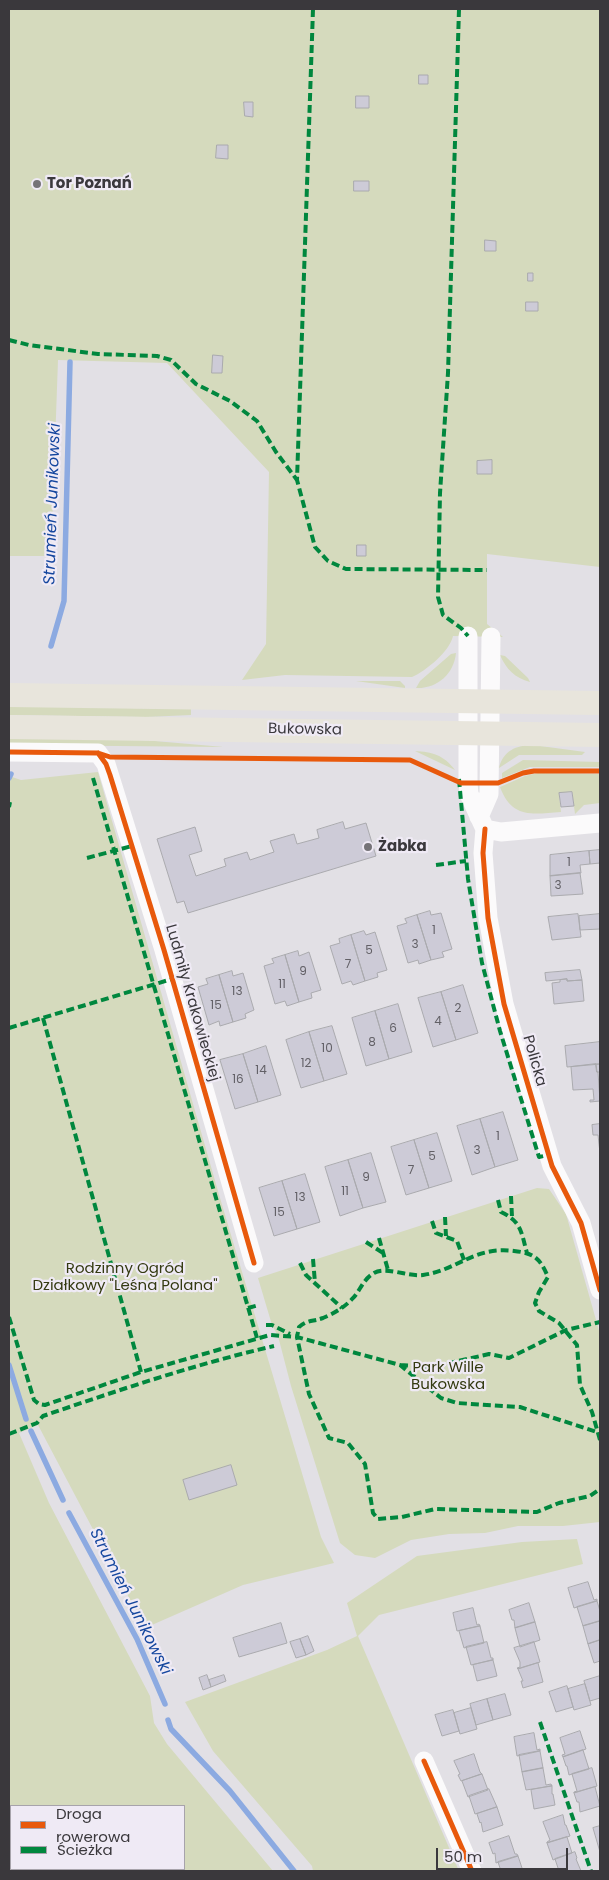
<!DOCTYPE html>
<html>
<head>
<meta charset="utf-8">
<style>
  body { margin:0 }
  #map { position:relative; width:609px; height:1880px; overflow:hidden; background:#e2e0e5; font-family:Poppins,sans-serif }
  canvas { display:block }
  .frame { position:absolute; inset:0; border:10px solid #3a383c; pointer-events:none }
  .legend { position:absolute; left:10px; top:1805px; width:175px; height:65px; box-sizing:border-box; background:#efeaf5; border:1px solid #a7a3ab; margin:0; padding:6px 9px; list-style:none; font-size:15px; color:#3a383c }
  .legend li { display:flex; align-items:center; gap:10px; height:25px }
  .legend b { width:25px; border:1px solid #a7a3ab }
  .scale { position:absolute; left:436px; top:1848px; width:132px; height:22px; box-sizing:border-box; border:2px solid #3a383c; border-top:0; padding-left:6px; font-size:15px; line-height:18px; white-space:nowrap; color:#3a383c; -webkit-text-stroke:4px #efeaf5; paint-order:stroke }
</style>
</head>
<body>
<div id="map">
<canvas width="609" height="1880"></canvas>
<div class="frame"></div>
<ul class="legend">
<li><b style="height:6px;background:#e8590c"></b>Droga rowerowa</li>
<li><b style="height:6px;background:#00873e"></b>Ścieżka</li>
</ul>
<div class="scale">50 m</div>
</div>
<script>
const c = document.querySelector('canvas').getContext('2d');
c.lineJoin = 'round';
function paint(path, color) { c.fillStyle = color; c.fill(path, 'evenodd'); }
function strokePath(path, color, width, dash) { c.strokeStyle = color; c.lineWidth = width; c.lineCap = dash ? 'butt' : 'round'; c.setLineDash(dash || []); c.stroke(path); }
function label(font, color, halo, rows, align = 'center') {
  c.font = font + ' Poppins,sans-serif'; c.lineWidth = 4.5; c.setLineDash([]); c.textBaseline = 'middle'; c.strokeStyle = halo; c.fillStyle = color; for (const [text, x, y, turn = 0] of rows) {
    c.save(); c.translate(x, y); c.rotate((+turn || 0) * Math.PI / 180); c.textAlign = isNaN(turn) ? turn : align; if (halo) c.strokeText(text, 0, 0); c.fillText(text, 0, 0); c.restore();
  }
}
paint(new Path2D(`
  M9,9H600V567L487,554V624L503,637L453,636C450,651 426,671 412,677L285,675L242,680L266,644L269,472L167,363L58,360L51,556H9Z
  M456,653C454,674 437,689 416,688L420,681L451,654Z
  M500,655L505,656L528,678L530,682C515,678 506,669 500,655Z
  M356,681H400L405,686V688Z
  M9,706L191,709V715L146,717L9,715Z
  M9,738L143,740L224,747L9,745Z
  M533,745L585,752L582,755H519L499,768C503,751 516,745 533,745Z
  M415,751C432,752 444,755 455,770Z
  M523,760L600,762V767H530L502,778V773Z
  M98,772L220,1198L321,1537L334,1563L243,1585L145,1628L38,1425L19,1433L49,1503L150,1696L154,1723L167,1744L273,1871H9V776L21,780ZM11,1806H184V1869H11Z
  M538,773L600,774V803L584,805L575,814L572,792L559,794L561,812C532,814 512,819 500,787L525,776Z
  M537,1188L549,1189L566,1214L600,1334V1522L563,1526H518L485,1533L449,1534L411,1540L375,1558L355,1555L340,1543L291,1386L278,1336L272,1325L258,1278Z
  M577,1539L583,1564L379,1615L358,1636L459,1871H313L312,1866L213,1751L185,1702L327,1650L357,1636L347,1603L417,1556L522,1542Z`), '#d5dabd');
strokePath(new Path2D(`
  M51,646L64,601L70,362
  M9,778L11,774
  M9,1365L26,1419
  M31,1431L63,1500
  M69,1513L137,1639L165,1704
  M168,1720L171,1729L230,1791L294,1871`), '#8caae1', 5.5);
const building = new Path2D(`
  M419,75H428V84H419Z
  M356,96H369V108H356Z
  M244,102H253V117L245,116Z
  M217,145H228V159L216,158Z
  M354,181H369V191H354Z
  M485,240L496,241V251H485Z
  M528,273H533V281H528Z
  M526,302H538V311H526Z
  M213,355L223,356L222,373H212Z
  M492,460V474H477V461Z
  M357,545H366V556H357Z
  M572,792L574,806L561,807L559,793Z
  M343,822L345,829L366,823L376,856L188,913L184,901L177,903L157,839L195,827L202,851L189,855L196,876L226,866L224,859L247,852L250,860L274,852L270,841L294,834L297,844L319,838L317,830Z
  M600,850V863L590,864L589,851Z
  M589,851L590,864L580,865L581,873L550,876V855Z
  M580,873L583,894L551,896L550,876Z
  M430,911L431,915L441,913L452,949L442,952L444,957L431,960L417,915Z
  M578,914L581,937L552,940L548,917Z
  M600,914V929L580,930L579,916Z
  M417,915L431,960L419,964L418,960L408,963L397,926L407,923L405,919Z
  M364,931L366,935L375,932L387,970L377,973L378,977L365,981L351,935Z
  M351,935L365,981L353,985L351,981L342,984L330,946L340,943L339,939Z
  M298,951L299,956L309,952L321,990L311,993L312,998L299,1002L285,955Z
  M285,955L299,1002L287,1006L285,1001L275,1004L264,966L274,963L272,959Z
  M580,970L582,980L567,981V979L546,981L545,973Z
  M232,971L233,976L243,973L254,1010L245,1014L246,1018L233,1022L219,975Z
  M219,975L233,1022L220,1026L219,1021L209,1025L198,987L208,984L206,979Z
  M567,979V981L582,980L584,1001L554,1004L552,983L560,982V980Z
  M463,985L478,1033L456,1040L441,992Z
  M441,992L456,1040L433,1047L418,998Z
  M398,1004L412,1052L389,1059L375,1011Z
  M375,1011L389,1059L366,1066L352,1018Z
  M332,1026L347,1074L324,1081L309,1032Z
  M309,1032L324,1081L301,1088L286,1040Z
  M600,1042V1064L567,1067L565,1046Z
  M266,1046L281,1095L258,1102L243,1054Z
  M243,1054L258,1102L235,1109L220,1060Z
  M596,1064L597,1072H598L600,1101L590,1102V1100H594L593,1089L573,1090L571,1067Z
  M596,1064H600V1072H597Z
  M503,1112L518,1160L495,1167L480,1119Z
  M480,1119L495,1167L472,1175L457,1126Z
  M600,1124V1153L598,1135H593L592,1125Z
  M437,1133L452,1181L429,1188L414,1140Z
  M414,1140L429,1188L406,1195L391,1147Z
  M371,1153L386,1202L363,1208L348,1160Z
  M348,1160L363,1208L340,1216L325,1167Z
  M305,1174L320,1222L297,1229L282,1181Z
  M282,1181L297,1229L274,1236L259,1188Z
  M231,1465L237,1485L189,1500L183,1480Z
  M588,1582L594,1600L597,1599V1601L574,1608L568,1588Z
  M597,1601L600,1611V1621L583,1626L577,1607Z
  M529,1603L535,1622L515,1628L514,1620H512L509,1610Z
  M473,1608L477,1625L479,1624L480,1626L457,1631L453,1613Z
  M600,1621V1640L588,1644L583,1626Z
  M535,1622L540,1640L520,1647L515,1628Z
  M281,1623L287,1643L239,1657L233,1638Z
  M480,1626L484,1643L464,1648L459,1631Z
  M308,1636L314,1651L306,1655L300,1639Z
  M300,1639L306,1655L296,1658L290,1642Z
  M600,1640V1661L594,1663L588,1644Z
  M487,1642L491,1658H493V1660L471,1665L466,1647Z
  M534,1642L540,1662L518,1669L517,1668L520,1667V1662L514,1648Z
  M493,1660L497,1676L477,1681L473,1665Z
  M538,1663L543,1682L523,1688L521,1681H523L518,1669Z
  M207,1675L211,1687L203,1690L199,1678Z
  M224,1675L226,1681L211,1687L209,1680Z
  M600,1676V1698L590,1701L584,1681Z
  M585,1684L591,1705L574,1710L568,1689Z
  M567,1686L573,1707L556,1712L549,1692Z
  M505,1694L511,1715L493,1720L487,1699Z
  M487,1699L493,1720L476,1725L470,1704Z
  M471,1708L477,1729L460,1734L454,1713Z
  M453,1710L459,1731L442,1736L435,1715Z
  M580,1731L586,1749L563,1757L562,1755L565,1754L560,1738Z
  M534,1733L537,1750L540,1749V1751L517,1756L514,1737Z
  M583,1750L589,1769L569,1775L567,1766H566L563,1757Z
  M540,1751L543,1768L522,1772L519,1755Z
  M474,1754L480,1772L482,1774L461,1781L458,1775L460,1774L454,1761Z
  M543,1768L546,1785L551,1784L552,1786L526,1790L522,1772Z
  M592,1768L597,1786L574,1793V1792L577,1791L572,1774Z
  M482,1774L488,1790L468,1797L462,1781Z
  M552,1786V1794H553L555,1805L534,1809L531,1790Z
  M595,1787L600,1806L580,1812L579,1802H577L574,1793Z
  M489,1789L497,1807L475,1814L469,1796Z
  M497,1807L503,1825L483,1832L481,1822L480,1823L477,1814Z
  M563,1815L565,1825H566L570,1836L547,1843V1842L550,1840L543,1822Z
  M600,1826V1852L593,1828Z
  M509,1836L515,1854H517L518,1856L496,1863L495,1853L493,1854L489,1843Z
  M567,1837L572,1853L553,1860L547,1843Z
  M575,1852L577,1858L576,1859L581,1871H559L555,1859Z
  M518,1856L523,1871H501L498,1862Z`);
paint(building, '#cdcbd7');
strokePath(building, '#aaaaae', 1);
strokePath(new Path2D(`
  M468,636V783L469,794L485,829L501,832L600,823
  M9,752L98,753L106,764L164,950L254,1263
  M479,817L489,794L491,637
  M485,829L483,853L488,918L504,1004L552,1166L581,1223L600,1290
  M424,1761L472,1871`), '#fbfafb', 19);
strokePath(new Path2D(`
  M9,695L600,703
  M9,727L600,735`), '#e8e5dc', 24);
strokePath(new Path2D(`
  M313,9L297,480L315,547L328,561L346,569L487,570
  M459,9L448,373L440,493L438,597L443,615L461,628L468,636
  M9,340L29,345L98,354L157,356L171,360L196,384L230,401L257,421L276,452L297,480
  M93,778L257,1338
  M459,779L468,879L482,963L500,1031L539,1157L548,1155
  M9,807L10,802
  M87,858L132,846
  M436,865L466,861
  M43,1018L141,1372
  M9,1028L172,979
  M511,1196L512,1217
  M498,1200L501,1212C522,1222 521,1232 527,1253
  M445,1217L446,1236
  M432,1221L436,1233L457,1241L464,1260
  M379,1238L388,1270
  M366,1242L383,1253
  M313,1259L315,1283
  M300,1263L306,1275L342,1308
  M248,1308L259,1305
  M9,1317L34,1400L39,1404L45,1405L141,1372L270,1335L297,1337L400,1365L441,1398L457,1403L520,1407L600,1433
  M266,1325H272L290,1334
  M400,1365L432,1367L489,1354L509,1358L566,1330L600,1322
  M9,1434L37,1423L43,1416C119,1390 196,1364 274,1346
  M600,1440L592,1412L580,1385L577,1345L559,1323L539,1311L535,1303L539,1292L548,1277C540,1258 534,1253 514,1251C474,1246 458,1270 423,1275C407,1277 387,1266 374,1273C362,1280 360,1292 352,1299C345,1307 333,1314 323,1318C312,1322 309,1319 299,1327L297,1337L309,1394L329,1438L348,1443L365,1464L373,1513L378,1519L402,1517L435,1509L537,1512L559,1503L590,1496L600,1489
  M540,1722L591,1871`), '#00873e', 4, [8, 4]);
strokePath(new Path2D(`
  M9,752L98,753L110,757L410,760L461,783H498L523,773L534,771H600
  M98,753L106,764L110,775L164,950L254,1263
  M485,829L483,853L488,918L504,1004L552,1166L581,1223L600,1290
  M424,1761L472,1871`), '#e8590c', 5);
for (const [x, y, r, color] of [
  [37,184,5,"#757377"],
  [368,847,5,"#757377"]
]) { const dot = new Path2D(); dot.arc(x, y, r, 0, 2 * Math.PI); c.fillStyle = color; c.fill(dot); strokePath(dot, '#efeaf5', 2); }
label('12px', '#626066', null, [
  ["1",569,863],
  ["3",558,886],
  ["1",434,931],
  ["3",415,945],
  ["5",369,951],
  ["7",348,965],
  ["9",303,972],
  ["11",282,985],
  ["13",237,992],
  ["15",216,1006],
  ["2",458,1009],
  ["4",438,1022],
  ["6",393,1029],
  ["8",372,1043],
  ["10",327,1049],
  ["12",306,1064],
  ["14",261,1071],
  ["16",238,1080],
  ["1",498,1137],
  ["3",477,1151],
  ["5",432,1157],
  ["7",411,1171],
  ["9",366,1178],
  ["11",345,1192],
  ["13",300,1198],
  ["15",279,1213]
]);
label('bold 15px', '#3a383c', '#efeaf5', [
  ["Tor Poznań",47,184],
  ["Żabka",378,847]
], 'left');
label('15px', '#3a383c', '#efeaf5', [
  ["Bukowska",305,730,1],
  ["Ludmiły Krakowieckiej",192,1003,74],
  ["Policka",534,1061,74]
]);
label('15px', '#343a11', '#efeaf5', [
  ["Rodzinny Ogród",125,1269],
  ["Działkowy \"Leśna Polana\"",125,1286],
  ["Park Wille",448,1368],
  ["Bukowska",448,1385]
]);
label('italic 16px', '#14469e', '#efeaf5', [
  ["Strumień Junikowski",53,504,-88],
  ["Strumień Junikowski",130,1602,63]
]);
</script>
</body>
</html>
